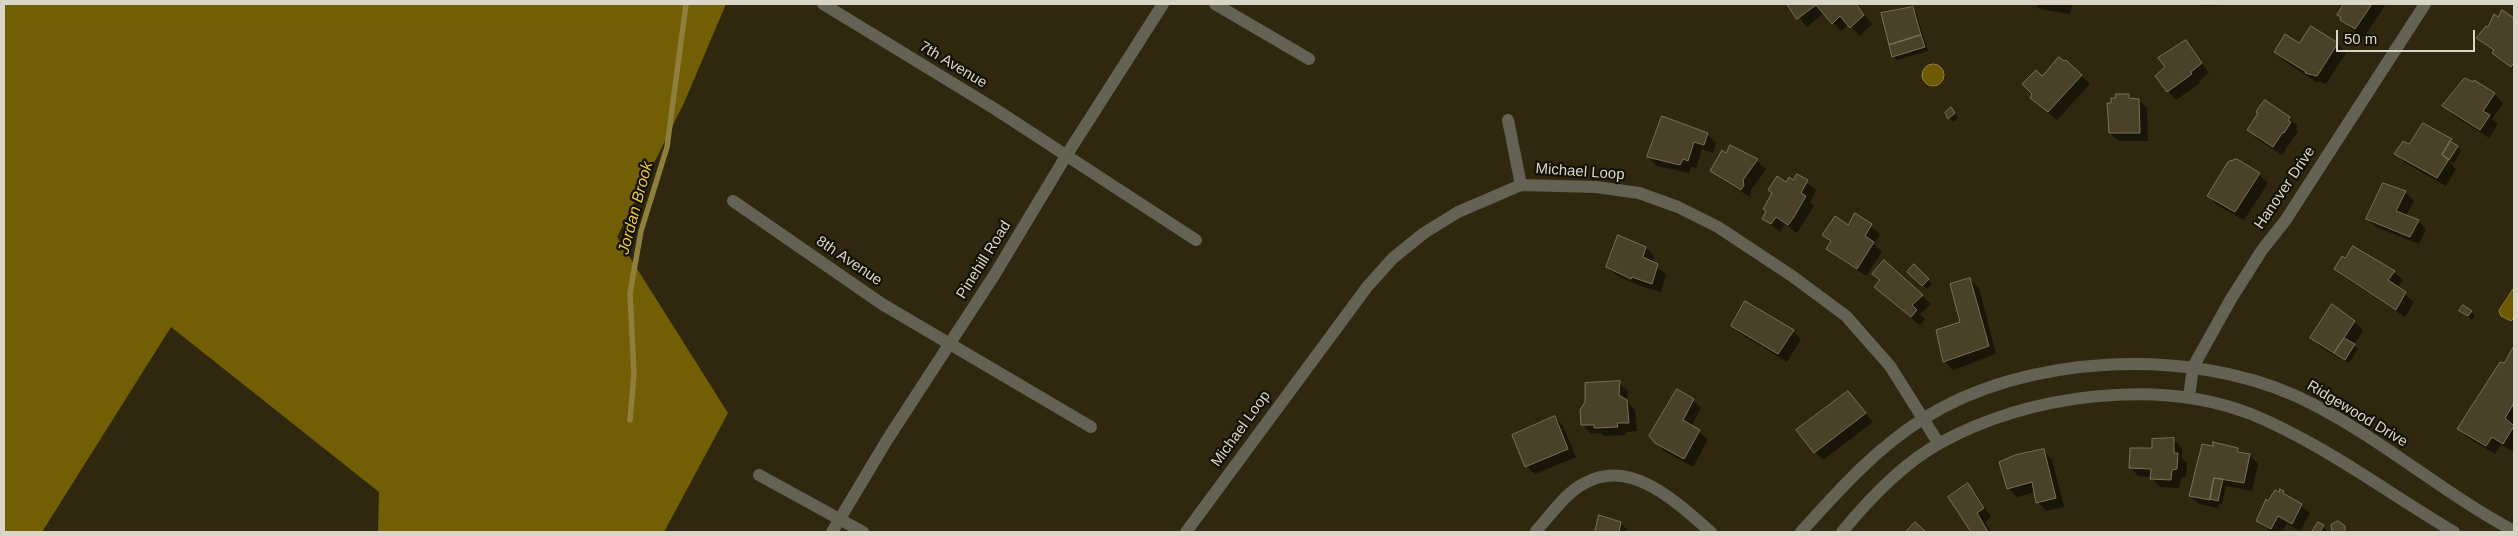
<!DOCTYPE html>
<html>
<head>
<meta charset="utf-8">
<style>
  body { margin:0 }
  #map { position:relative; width:2518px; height:536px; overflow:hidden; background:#2f280f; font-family:Arial,sans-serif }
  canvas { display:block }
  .frame { position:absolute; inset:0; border:5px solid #dad6c7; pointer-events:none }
  .scale { position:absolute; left:2336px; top:30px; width:139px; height:22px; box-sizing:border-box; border:2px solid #dad6c7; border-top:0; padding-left:6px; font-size:15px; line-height:18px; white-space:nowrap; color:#dad6c7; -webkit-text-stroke:4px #141107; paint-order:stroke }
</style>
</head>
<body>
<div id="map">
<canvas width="2518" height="536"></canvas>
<div class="frame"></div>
<div class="scale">50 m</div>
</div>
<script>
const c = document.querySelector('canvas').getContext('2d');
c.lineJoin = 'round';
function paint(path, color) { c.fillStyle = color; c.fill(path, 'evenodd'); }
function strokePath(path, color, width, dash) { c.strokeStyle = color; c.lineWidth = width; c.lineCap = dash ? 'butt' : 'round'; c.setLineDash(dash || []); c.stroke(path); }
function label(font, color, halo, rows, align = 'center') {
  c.font = font + ' Arial,sans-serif'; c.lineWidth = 4.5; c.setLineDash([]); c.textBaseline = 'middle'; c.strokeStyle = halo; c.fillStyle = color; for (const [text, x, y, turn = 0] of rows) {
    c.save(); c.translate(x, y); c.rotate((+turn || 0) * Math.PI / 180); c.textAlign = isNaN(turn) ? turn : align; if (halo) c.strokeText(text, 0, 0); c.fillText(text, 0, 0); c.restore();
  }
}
paint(new Path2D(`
  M4,4H726L684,103L617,237L728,413L664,532H378L379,492L171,327L42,532H4Z`), '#715e05');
const water = new Path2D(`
  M1922 75a11 11 0 1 1 22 0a11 11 0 1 1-22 0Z
  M2514,288V318L2511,321L2501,316L2499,311Z`);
paint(water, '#6d5a00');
strokePath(water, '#8e7f3c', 1);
paint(new Path2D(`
  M1788,4H1856L1872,24L1860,36L1849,24L1841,31L1824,13L1807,27Z
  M2035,4H2072L2070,14L2040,9Z
  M2199,4H2226V5L2201,6Z
  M2346,4H2386L2364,37L2351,29L2338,15Z
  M1912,8L1916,12L1928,51L1897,60L1893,56Z
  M2502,12L2514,20V70L2493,53L2500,52L2486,43V45L2478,37Z
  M2311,28L2338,44L2346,53L2326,84L2319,81L2318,83L2284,61L2275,52L2300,45Z
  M2186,41L2209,73L2199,81L2200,83L2176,100L2168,91L2166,67Z
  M2066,61L2090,84L2057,120L2031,98Z
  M2494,94L2503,103L2492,119L2498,124L2489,138L2453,115L2444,106Z
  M2129,95L2133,99L2139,100L2147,108L2148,141H2119L2110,133L2113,104Z
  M1946,113H1955L1958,118L1953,122Z
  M2289,118L2298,126L2296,129L2298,131L2282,155L2257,139L2249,130Z
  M1707,134L1716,143L1713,153L1702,149L1696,168L1691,167L1689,173L1657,166L1648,157Z
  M2451,140L2461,151L2454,163L2448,160L2456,169L2446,186L2404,162L2396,154Z
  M1726,154H1749L1766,169L1751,190L1750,197L1721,179L1712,170Z
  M2237,160L2259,174L2268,183L2244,220L2217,205L2209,196Z
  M1797,175L1816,190L1810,202L1814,206L1797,233L1785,224L1780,232L1763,218L1786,184L1793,182Z
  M2405,192L2414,201L2406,216L2418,221L2426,229L2419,244L2376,227L2367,219Z
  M1855,215L1880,234L1874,244L1882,252L1866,276L1837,257L1828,249L1831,243L1823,235L1848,227Z
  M1646,248L1654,256L1652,263L1666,274L1661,292L1640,286L1616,275L1607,267Z
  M1914,266L1932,284L1927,289L1908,272Z
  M2336,268L2394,272L2403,280L2397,288L2414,302L2405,317L2344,277Z
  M1970,280L1979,288L1996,354L1953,370L1944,361L1962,323Z
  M1875,287L1922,296L1931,304L1920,314L1925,319L1920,325L1917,323Z
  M2460,311L2471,312L2475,316L2472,320Z
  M2354,322L2363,330L2354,345L2358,349L2349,363L2320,347L2312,338Z
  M1732,326L1793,331L1801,339L1787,362L1741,334Z
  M2514,349V448L2512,451L2501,445L2495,454L2467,437L2458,429Z
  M1619,383L1628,391L1627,401L1635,410L1637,431L1626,432V435L1604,436L1601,433L1591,434L1583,425Z
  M1848,393L1873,422L1823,460L1815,452Z
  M1693,400L1701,408L1692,426L1708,439L1693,467L1665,452L1656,442Z
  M1555,418L1563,426L1576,457L1535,474L1526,466Z
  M2173,439L2182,448V458L2187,463L2186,477L2181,478L2179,488L2160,487L2151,477L2138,476L2130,467L2153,449Z
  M2238,449L2242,454L2250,455L2258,464L2252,491L2226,486L2222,504H2219L2218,508L2199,504L2191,496Z
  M2044,451L2052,460L2064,507L2046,511L2038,502L2035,492L2017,497L2008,488Z
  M1968,484L1976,493L1991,517L1985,522L1991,532H1973L1950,497Z
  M2283,492L2310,513L2300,531L2287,524L2282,532H2271L2257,521L2268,503Z
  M1600,517L1621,523L1629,532H1597Z
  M2318,524L2327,530L2326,532H2313Z
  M2332,526L2344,527L2348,532H2333Z`), '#0007');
strokePath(new Path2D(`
  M630,420L634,374L630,293L641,231L667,147L686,4`), '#8e7f3c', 5.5);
const building = new Path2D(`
  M1787,4H1856L1864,15L1850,28L1840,16L1832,24L1816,5L1797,19Z
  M2344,4H2372L2355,29L2340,20L2341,17L2337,15Z
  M1913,7L1921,35L1889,45L1881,13Z
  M2502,10L2514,18V63L2511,67L2492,53L2494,50L2476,38L2486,26L2488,27L2494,14L2498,17Z
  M2311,26L2338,43L2317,76L2305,73L2306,72L2274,52L2285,34L2299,43Z
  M1921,35L1925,47L1892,57L1889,45Z
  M2186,40L2202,63L2191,72L2192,74L2167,92L2155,76L2165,67L2158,58Z
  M2059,57L2064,61L2066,60L2082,75L2048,112L2030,98L2032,94L2022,84L2036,70L2042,76Z
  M2465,78L2473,82L2474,80L2495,93L2483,111L2490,115L2480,130L2442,106Z
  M2116,94H2129V98L2139,99L2140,133H2109L2107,103H2111V98H2115Z
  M2265,100L2290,117L2288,120L2291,122L2284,133L2283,132L2273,147L2247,130L2258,113L2256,112L2259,107Z
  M1951,107L1955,113L1948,119L1945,113Z
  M1662,116L1708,133L1704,145L1694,142L1688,161L1683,159L1680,165L1647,157Z
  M2423,123L2452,139L2442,155L2449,159L2437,178L2394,154L2403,141L2409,144Z
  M2450,141L2458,146L2449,160L2442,155Z
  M1730,145L1758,159L1743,180L1744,185L1741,190L1710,171L1722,150L1726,153Z
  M2237,159L2260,173L2235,212L2207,196L2228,162Z
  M1797,174L1808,180L1801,193L1806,196L1794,217L1788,225L1776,217L1771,224L1762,219L1766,211L1763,209L1772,193L1768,190L1777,176L1786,182L1789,177L1793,180Z
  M2383,183L2406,191L2396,211L2419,220L2410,237L2366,219Z
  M1855,213L1872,224L1865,236L1874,242L1857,269L1826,249L1831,241L1822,235L1835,216L1848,225Z
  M1618,235L1646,247L1643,257L1658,264L1652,284L1632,277L1631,279L1606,267Z
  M2353,246L2395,271L2388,280L2406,292L2396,310L2334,269L2342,256L2345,258Z
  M1884,260L1923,295L1912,305L1917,310L1911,317L1874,287L1880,280L1872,274Z
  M1914,264L1929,279L1922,286L1907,272Z
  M1970,278L1989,346L1943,362L1936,330L1960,322L1950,284Z
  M1745,301L1794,330L1778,354L1731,326Z
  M2332,304L2355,321L2334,353L2310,338Z
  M2463,305L2472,311L2468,316L2459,311Z
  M2344,338L2355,344L2345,360L2334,353Z
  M2514,346V403L2505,418L2514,426L2503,444L2492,437L2486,446L2457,429L2500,362L2504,363Z
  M1620,381L1619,395L1627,400L1629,423H1617L1618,427L1594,428V425H1581L1580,410L1585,402V383Z
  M1677,389L1694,399L1683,420L1700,430L1684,459L1655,443L1649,436Z
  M1848,391L1866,413L1814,453L1796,430Z
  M1555,416L1568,449L1525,467L1512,435Z
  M2174,438V453H2178L2177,469L2172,470L2171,480L2150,479L2151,469L2129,468L2130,448H2152V439Z
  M2213,442L2238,448V452L2250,454L2244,483L2214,478L2210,500L2189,496L2202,444L2213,446Z
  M2044,449L2056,498L2036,503L2032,482L2007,489L1999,462L2015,455Z
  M2214,478L2223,479L2218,501L2210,499Z
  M1968,483L1984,508L1977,513L1988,532H1971L1948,497Z
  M2280,489L2284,491L2283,493L2302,504L2292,524L2278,516L2271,529L2256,521L2266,499L2268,501L2275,490L2279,492Z
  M1599,515L1621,522L1619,532H1595Z
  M2338,521L2345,526V532H2332L2331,525Z
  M1915,522L1926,532H1906Z
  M2318,522L2324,525L2320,532H2312Z`);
paint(building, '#494128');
strokePath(building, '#797256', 1);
strokePath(new Path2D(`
  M823,4L995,109L1196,240
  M1215,4L1309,59
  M1508,120L1521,185
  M733,201L882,304L1091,427
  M2189,397L2193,367L2231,299L2262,250L2285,221L2425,4
  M759,475L863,532
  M1536,531C1550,516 1566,492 1585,483C1632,457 1678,504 1711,532
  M832,532L887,440L995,274L1066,156L1163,4
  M1186,532L1367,287L1393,258L1424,233L1458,212L1521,185L1596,187L1639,193L1678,207L1718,227L1792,276L1846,316L1890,366L1939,444
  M1801,532C1838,491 1875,449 1923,419C2025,354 2187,347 2296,396C2374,432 2439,491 2514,531
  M1842,532C1869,499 1902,464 1940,443C2028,395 2156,377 2251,414C2322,443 2388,493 2454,532`), '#646155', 12);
label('15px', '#dad6c7', '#141107', [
  ["7th Avenue",953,65,31],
  ["Michael Loop",1580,172,4],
  ["Hanover Drive",2285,188,-56],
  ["Pinehill Road",984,260,-58],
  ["8th Avenue",849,261,34],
  ["Ridgewood Drive",2357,414,31],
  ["Michael Loop",1241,429,-54]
]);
label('italic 16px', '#eac83f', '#141107', [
  ["Jordan Brook",636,208,-75]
]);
</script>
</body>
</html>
